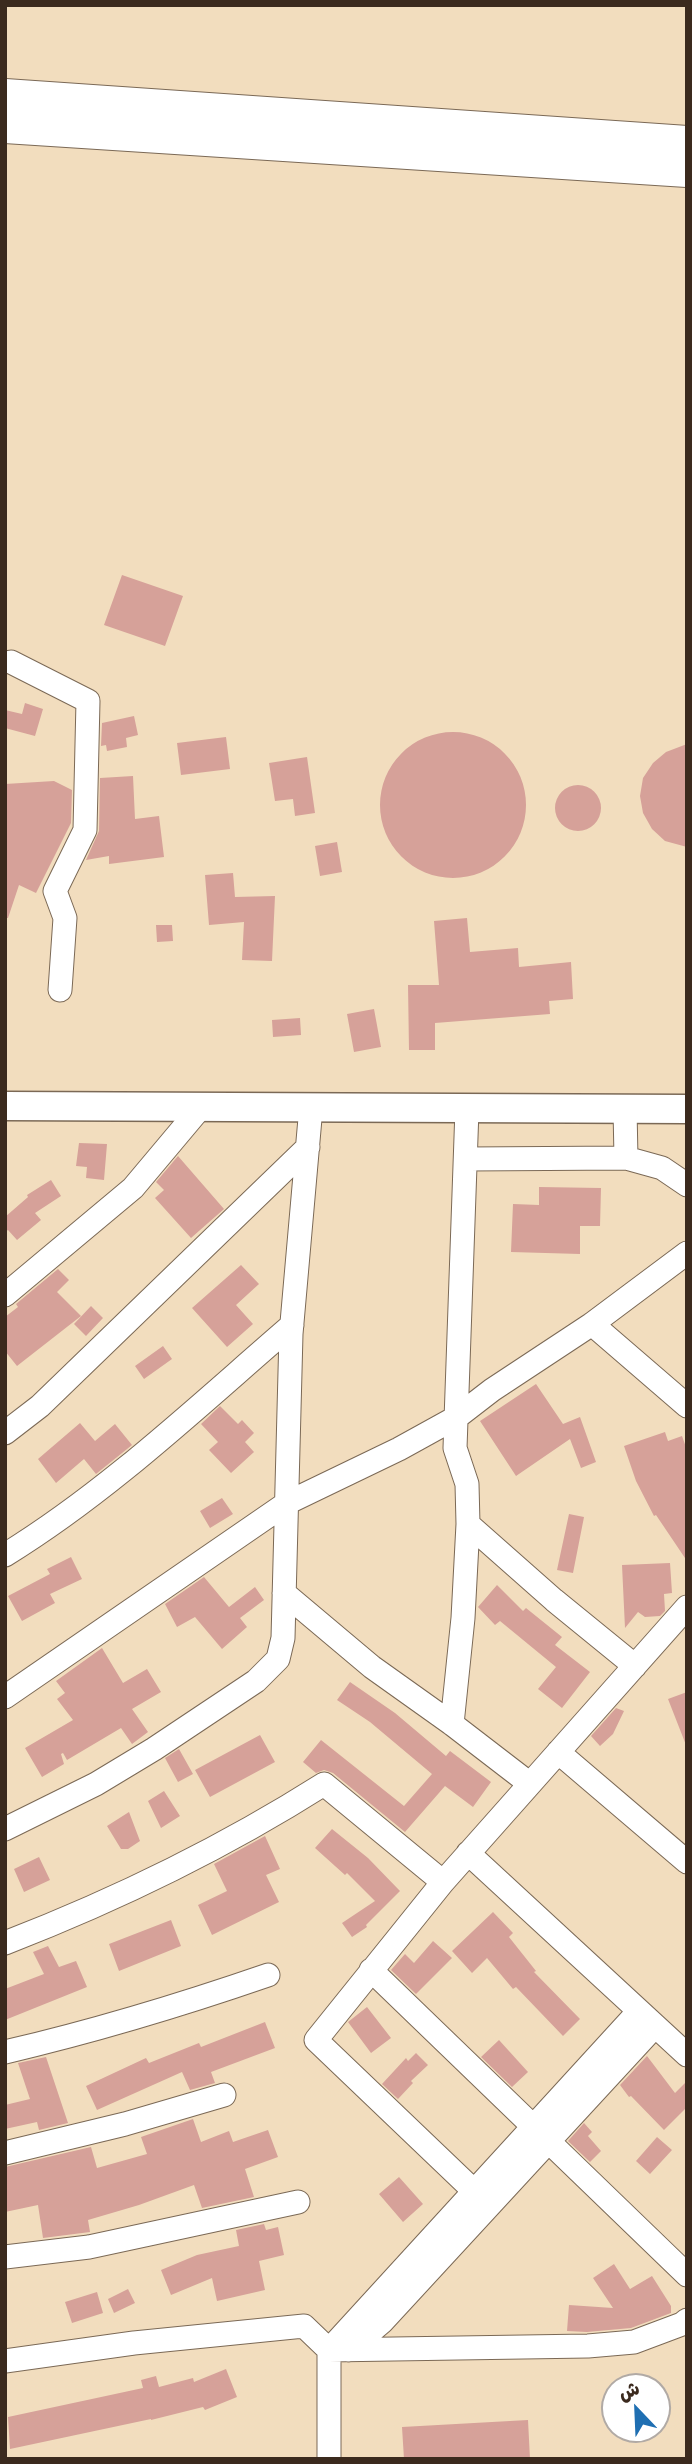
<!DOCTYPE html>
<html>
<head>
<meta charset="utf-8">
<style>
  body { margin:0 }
  #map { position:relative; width:692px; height:2464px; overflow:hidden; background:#f2ddbe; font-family:Mali,"Playpen Sans Arabic",sans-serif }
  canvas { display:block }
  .frame { position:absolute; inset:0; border:7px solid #3b2a1e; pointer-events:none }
  .north { position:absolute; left:601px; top:2373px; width:70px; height:70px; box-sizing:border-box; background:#fff; border:2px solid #b1aaa5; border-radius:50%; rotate:337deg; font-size:19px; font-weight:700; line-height:28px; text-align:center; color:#3b2a1e }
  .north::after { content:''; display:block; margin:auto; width:24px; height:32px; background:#1f6fb2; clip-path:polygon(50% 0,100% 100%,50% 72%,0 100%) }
</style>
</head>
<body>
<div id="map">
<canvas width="692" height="2464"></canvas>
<div class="frame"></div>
<div class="north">ش</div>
</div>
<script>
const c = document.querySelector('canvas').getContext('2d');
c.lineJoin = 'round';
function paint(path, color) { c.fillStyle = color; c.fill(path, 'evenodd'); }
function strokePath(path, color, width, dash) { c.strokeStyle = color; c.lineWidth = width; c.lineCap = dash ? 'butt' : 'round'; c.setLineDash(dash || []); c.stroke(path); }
paint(new Path2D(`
  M122,575L183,596L165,646L104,625Z
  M25,703L43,709L35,736L5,728V710L22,714Z
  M134,716L138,735L126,738L127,747L107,751L106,745L101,746L102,723Z
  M380 805a73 73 0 1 1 146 0a73 73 0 1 1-146 0Z
  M226,737L230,769L181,775L177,743Z
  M687,744V847L665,841L652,829L643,813L640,796L643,778L653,763L666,752Z
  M307,757L315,813L295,816L293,799L275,801L269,763Z
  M133,776L135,819L159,816L164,857L109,864V856L86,860L99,831L100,778Z
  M54,781L72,790L71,823L36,893L19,885L8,918H5V784Z
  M555 808a23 23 0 1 1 46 0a23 23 0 1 1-46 0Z
  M337,842L342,872L320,876L315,846Z
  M233,873L235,897L275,896L272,961L242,960L244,922L209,925L205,875Z
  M467,918L470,952L518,948L519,967L571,962L573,999L549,1001L550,1014L435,1023V1050H409L408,985H439L434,921Z
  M156,925H172L173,941L157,942Z
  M374,1009L381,1047L354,1052L347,1014Z
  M300,1018L301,1035L273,1037L272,1020Z
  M79,1143L107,1144L104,1180L86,1178L87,1167L76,1166Z
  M178,1156L224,1209L191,1238L155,1198L164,1190L156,1182Z
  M51,1180L61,1196L35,1213L41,1220L17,1240L8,1230L5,1232V1217L28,1197L27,1195Z
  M539,1187L601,1188L600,1226H580V1254L511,1252L513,1204L539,1205Z
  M241,1265L259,1284L236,1305L253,1324L227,1347L192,1308Z
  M58,1269L69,1280L57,1292L81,1316L17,1366L5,1351V1317L18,1307L16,1304Z
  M91,1306L103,1318L86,1336L74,1324Z
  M163,1346L172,1359L144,1379L135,1366Z
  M536,1384L563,1424L580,1417L596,1462L581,1468L570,1439L516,1476L480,1421Z
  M220,1406L238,1424L242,1420L254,1433L245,1442L254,1452L231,1473L209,1450L218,1442L201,1424Z
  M80,1423L95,1441L115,1424L132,1445L96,1474L84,1459L56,1483L38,1459Z
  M665,1432L668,1441L682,1436L687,1450V1561L656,1515L654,1516L636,1481L624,1446Z
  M222,1498L233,1514L210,1528L200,1511Z
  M569,1514L584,1517L573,1573L557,1570Z
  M71,1557L82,1579L50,1594L55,1603L22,1621L8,1596L50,1574L47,1569Z
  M670,1563L672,1593L664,1594L665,1611L660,1616L645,1617L638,1612L625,1628L622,1565Z
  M204,1577L229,1607L255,1587L264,1600L240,1618L247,1627L222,1649L195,1617L177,1627L165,1604Z
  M497,1585L523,1611L526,1608L562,1637L555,1645L590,1672L562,1708L538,1689L556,1667L500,1621L495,1625L478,1607Z
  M102,1648L123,1683L147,1669L161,1692L132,1709L148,1732L132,1744L121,1728L67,1760L63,1753L61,1754L64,1764L42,1777L25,1748L73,1720L57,1699L65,1693L56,1681Z
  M350,1682L395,1713L446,1756L450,1751L491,1782L473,1807L445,1786L405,1832L333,1773L324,1770L316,1773L303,1762L321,1740L404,1806L432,1774L370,1722L337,1700Z
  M687,1692V1745H686L668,1699Z
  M616,1708L624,1711L613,1734L600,1746L591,1736Z
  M260,1735L275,1762L210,1797L195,1770Z
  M179,1749L193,1774L178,1782L165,1758Z
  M164,1791L180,1816L161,1828L148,1801Z
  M129,1812L140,1841L128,1849H121L107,1826Z
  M332,1829L368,1858L400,1891L366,1925L367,1927L352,1937L342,1923L375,1901L347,1873L345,1875L315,1848Z
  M265,1836L280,1869L266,1875L279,1902L212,1935L198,1905L227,1891L214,1864Z
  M39,1857L50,1880L24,1892L14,1869Z
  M493,1912L513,1933L509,1937L536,1971L534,1972L580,2019L563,2036L516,1987L513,1989L487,1958L472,1973L452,1951Z
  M171,1920L181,1946L119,1971L109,1944Z
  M433,1941L452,1958L416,1994L391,1970L405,1954L414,1963Z
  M48,1946L59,1967L76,1961L87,1987L5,2020V1989L44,1974L33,1952Z
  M367,2007L391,2038L371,2053L348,2022Z
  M265,2022L275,2048L211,2072L215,2083L190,2090L182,2072L97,2110L86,2086L146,2058L149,2063L199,2043L201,2047Z
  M499,2040L528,2072L512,2087L481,2057Z
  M416,2053L428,2065L411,2081L413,2083L398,2099L382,2084L406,2058L408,2061Z
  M647,2056L675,2093L687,2081V2107L664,2130L631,2096L629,2097L620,2085Z
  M46,2057L68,2123L39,2130L37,2122L5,2129V2105L30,2099L18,2063Z
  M193,2119L201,2142L229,2131L233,2142L268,2130L278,2157L245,2169L254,2197L202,2208L194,2185L139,2205L88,2220L90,2232L43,2238L38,2205L5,2212V2167L91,2147L97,2168L147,2154L141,2137Z
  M584,2123L592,2132L588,2136L601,2151L590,2162L568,2141Z
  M657,2137L672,2150L650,2174L636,2161Z
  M399,2177L423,2204L403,2222L379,2194Z
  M264,2224L266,2230L278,2227L284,2255L259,2261L265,2290L217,2301L212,2278L171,2295L161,2270L197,2255L239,2246L236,2230Z
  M614,2264L630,2289L652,2276L671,2306V2313L631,2328L587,2332L567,2331L569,2305L613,2308L593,2278Z
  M128,2289L135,2303L114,2313L108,2299Z
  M97,2292L103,2313L72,2323L65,2302Z
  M226,2369L237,2397L205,2410L203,2407L151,2420V2419L10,2449L8,2417L143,2388L141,2380L156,2376L159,2387L193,2378L194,2382Z
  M528,2420L530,2459H404L402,2427Z`), '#d6a199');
const minor = new Path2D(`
  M11,662L88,701L85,830L55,891L65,918L60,990
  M625,1109L626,1158
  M467,1159L626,1158L662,1168L687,1185
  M5,1295L133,1188L201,1107
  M592,1324L687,1406
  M5,1433L40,1406L308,1147
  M468,1524L554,1600L635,1666
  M5,1555C109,1491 199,1405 292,1325
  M284,1593L372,1667L452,1724L530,1784
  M5,1697L287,1503L399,1449L457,1417L492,1390L592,1324L687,1253
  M452,1724L463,1618L468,1524L467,1484L455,1448L467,1109
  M558,1752L687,1862
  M5,1829L96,1784L154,1749L256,1681L278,1659L283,1638L291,1334L311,1107
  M468,1853L687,2055
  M5,1943C116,1900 223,1848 324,1784L443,1882
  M371,1970L687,2275
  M5,2052C95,2031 181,2005 268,1975
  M5,2153L125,2124L224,2095
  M474,2191L316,2040L443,1882L687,1607
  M5,2257L89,2247L298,2202
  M349,2350L382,2322L655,2026
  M5,2361L134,2343L304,2326L329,2350L639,2011
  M329,2459V2350L588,2346L634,2342L682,2324L687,2320`);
const tertiary = new Path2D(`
  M5,1106L687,1109`);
const secondary = new Path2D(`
  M5,95L687,142
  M5,127L687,171`);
strokePath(minor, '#7b6956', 25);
strokePath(tertiary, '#7b6956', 31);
strokePath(secondary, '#7b6956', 34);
strokePath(minor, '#fff', 23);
strokePath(tertiary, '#fff', 28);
strokePath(secondary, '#fff', 32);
</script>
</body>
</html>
